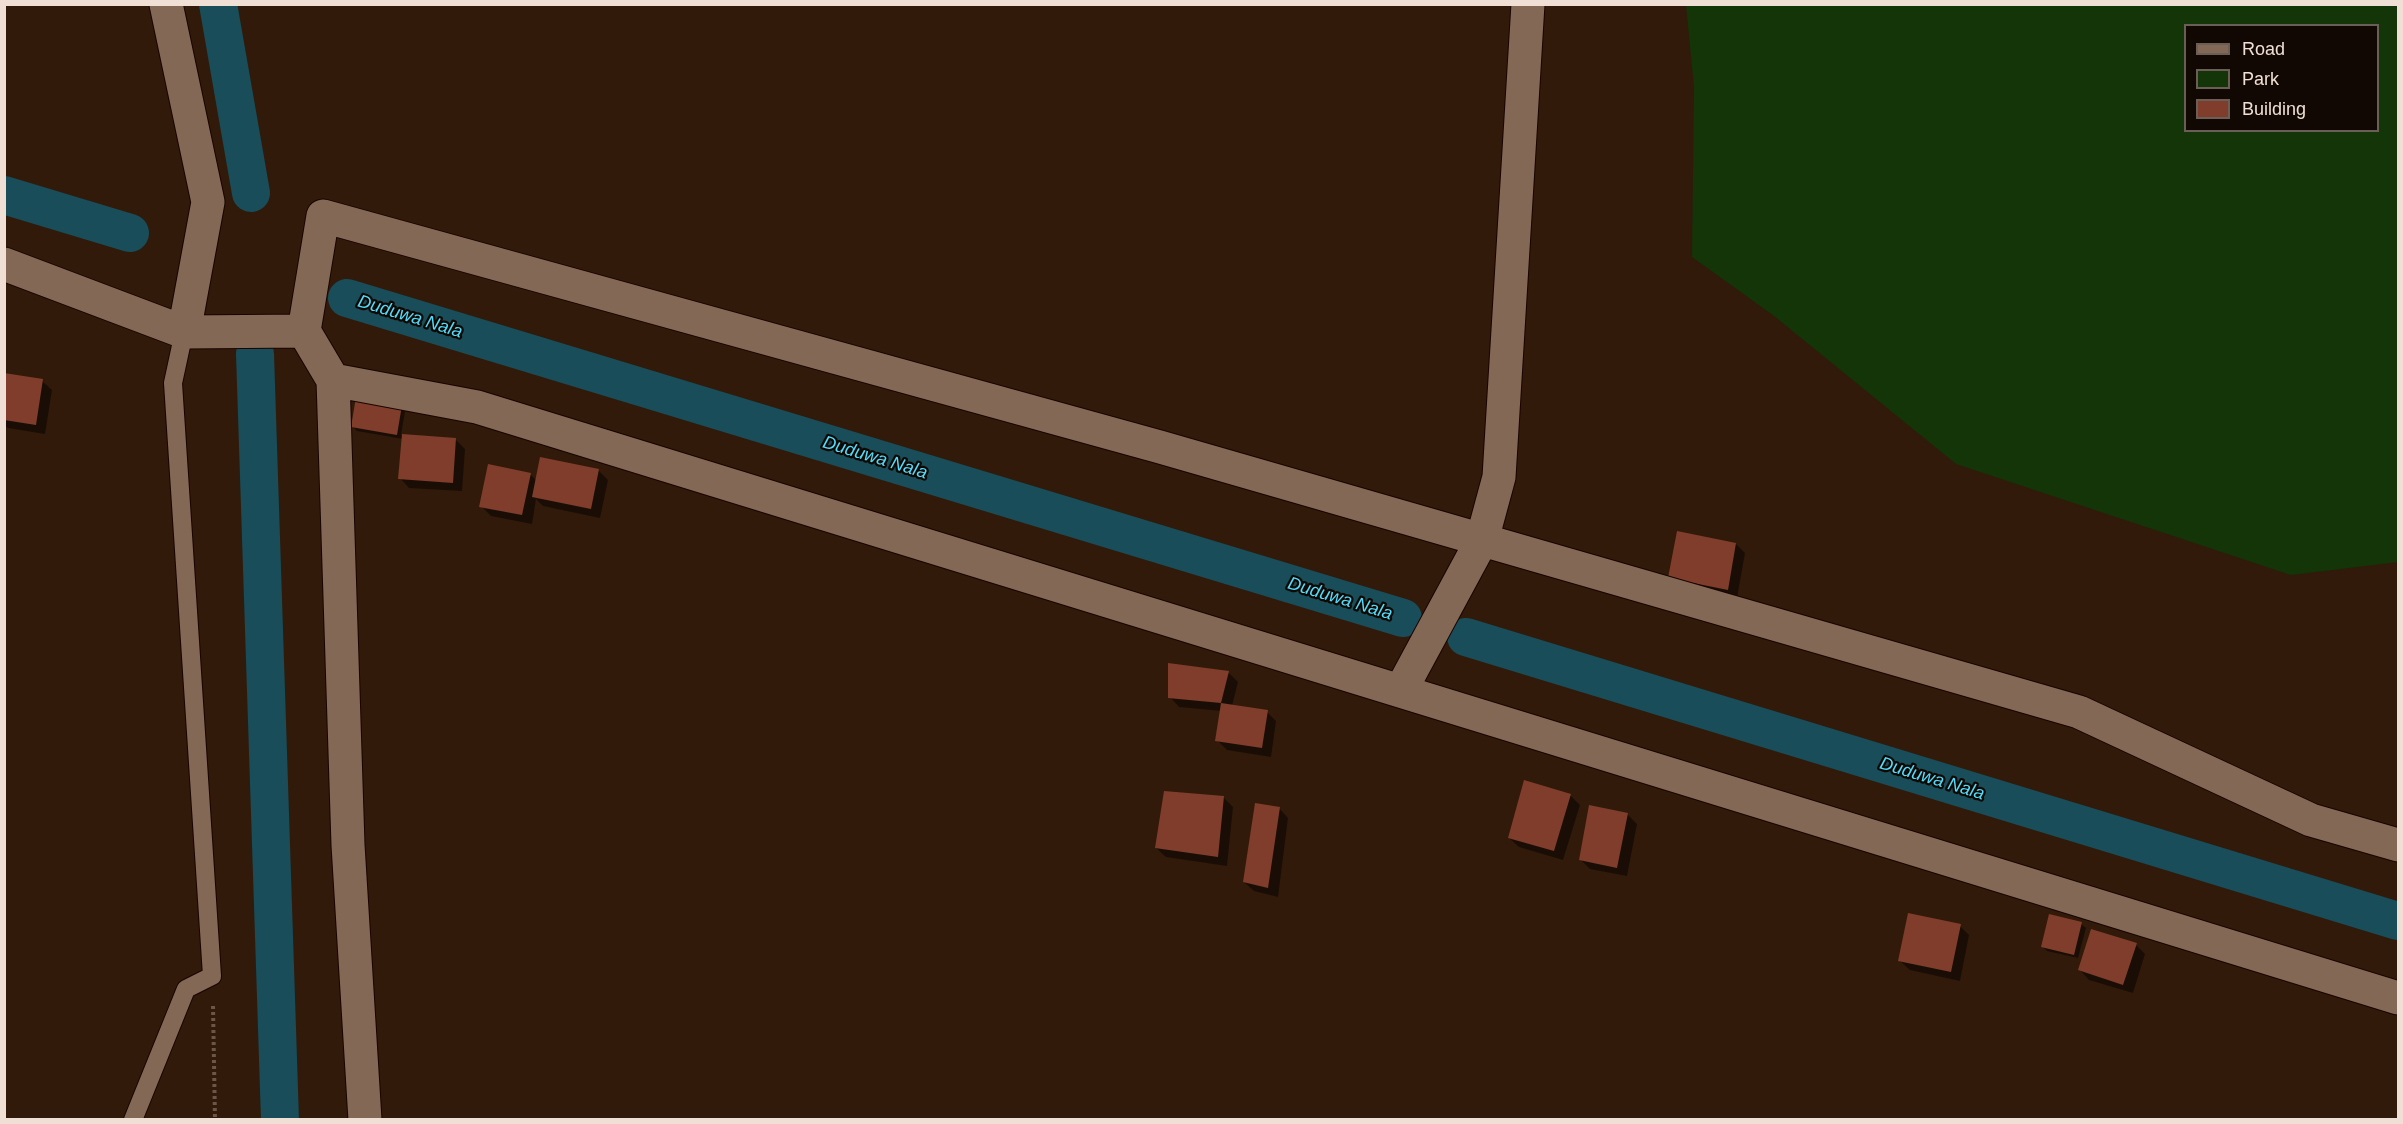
<!DOCTYPE html>
<html>
<head>
<meta charset="utf-8">
<style>
  body { margin:0 }
  #map { position:relative; width:2403px; height:1124px; overflow:hidden; background:#311a0a; font-family:Helvetica,sans-serif }
  canvas { display:block }
  .frame { position:absolute; inset:0; border:6px solid #f0dfd5; pointer-events:none }
  .legend { position:absolute; left:2184px; top:24px; width:195px; height:108px; box-sizing:border-box; background:#110803; border:2px solid #6a5e57; margin:0; padding:8px 10px; list-style:none; font-size:18px; color:#f0dfd5 }
  .legend li { display:flex; align-items:center; gap:12px; height:30px }
  .legend b { width:30px; border:2px solid #6a5e57 }
</style>
</head>
<body>
<div id="map">
<canvas width="2403" height="1124"></canvas>
<div class="frame"></div>
<ul class="legend">
<li><b style="height:8px;background:#846856"></b>Road</li>
<li><b style="height:16px;background:#133507"></b>Park</li>
<li><b style="height:16px;background:#803d2b"></b>Building</li>
</ul>
</div>
<script>
const c = document.querySelector('canvas').getContext('2d');
c.lineJoin = 'round';
function paint(path, color) { c.fillStyle = color; c.fill(path, 'evenodd'); }
function strokePath(path, color, width, dash) { c.strokeStyle = color; c.lineWidth = width; c.lineCap = dash ? 'butt' : 'round'; c.setLineDash(dash || []); c.stroke(path); }
function label(font, color, halo, rows, align = 'center') {
  c.font = font + ' Helvetica,sans-serif'; c.lineWidth = 4.5; c.setLineDash([]); c.textBaseline = 'middle'; c.strokeStyle = halo; c.fillStyle = color; for (const [text, x, y, turn = 0] of rows) {
    c.save(); c.translate(x, y); c.rotate((+turn || 0) * Math.PI / 180); c.textAlign = isNaN(turn) ? turn : align; if (halo) c.strokeText(text, 0, 0); c.fillText(text, 0, 0); c.restore();
  }
}
paint(new Path2D(`
  M1686,5H2398V562L2291,575L1956,464L1774,316L1692,257L1694,87ZM2186,26H2378V130H2186Z`), '#133507');
paint(new Path2D(`
  M4,378L42,381L52,390L45,434L8,428L4,425Z
  M401,407L405,411L401,435L455,439L465,449L462,491L409,488L400,478L403,439L357,431L353,427Z
  M598,470L608,480L600,518L543,506L536,499L532,524L491,516L481,506L530,474L537,481Z
  M1736,544L1745,553L1737,598L1679,587Z
  M1229,673L1238,682L1232,706L1267,712L1276,721L1271,757L1227,750L1217,740L1222,711L1179,707L1170,697Z
  M1570,795L1580,805L1563,860L1519,847L1509,838Z
  M1224,798L1233,807L1227,866L1166,857L1156,848Z
  M1279,808L1288,818L1278,897L1254,891L1244,882Z
  M1627,814L1637,824L1627,876L1590,869L1580,859Z
  M2081,924L2086,928L2078,958L2047,951L2042,946Z
  M1960,926L1969,935L1960,981L1910,970L1900,961Z
  M2136,945L2145,954L2133,993L2089,980L2080,970Z`), '#0007');
strokePath(new Path2D(`
  M218,4L251,193
  M4,195L130,233
  M347,298L1403,618
  M255,354L280,1120
  M1466,637L2398,921`), '#184d59', 38);
paint(new Path2D(`
  M4,373L43,379L36,425L4,420Z
  M356,397L402,405L397,435L351,427Z
  M402,434L456,438L453,483L398,479Z
  M540,457L599,469L591,509L532,497Z
  M488,464L531,473L522,515L479,507Z
  M1677,531L1736,543L1728,590L1668,578Z
  M1168,663L1229,671L1221,703L1168,698Z
  M1221,703L1268,710L1262,748L1215,741Z
  M1524,780L1571,794L1554,851L1508,838Z
  M1164,791L1224,796L1218,857L1155,848Z
  M1255,803L1280,807L1268,888L1243,882Z
  M1589,805L1628,813L1617,868L1579,860Z
  M1908,913L1961,924L1951,972L1898,961Z
  M2049,914L2082,922L2074,955L2041,947Z
  M2091,929L2137,943L2123,985L2078,970Z`), '#803d2b');
const lane = new Path2D(`
  M133,1120L186,989L212,976L173,383L184,332`);
const street = new Path2D(`
  M166,4L208,202L184,332
  M4,264L184,332L304,331
  M333,380L348,845L365,1120
  M1401,690L1482,540L1499,477L1528,4
  M2398,845L2311,820L2079,712L1160,447L323,216L304,331L333,380L477,407L2398,998`);
strokePath(lane, '#180400', 20);
strokePath(street, '#180400', 35);
strokePath(new Path2D(`
  M213,1006L215,1120`), '#6b5648', 4, [3, 3]);
strokePath(lane, '#846856', 18);
strokePath(street, '#846856', 33);
label('italic 18px', '#4eddfd', '#110803', [
  ["Duduwa Nala",410,317,17],
  ["Duduwa Nala",875,458,17],
  ["Duduwa Nala",1340,599,17],
  ["Duduwa Nala",1932,779,17]
]);
</script>
</body>
</html>
